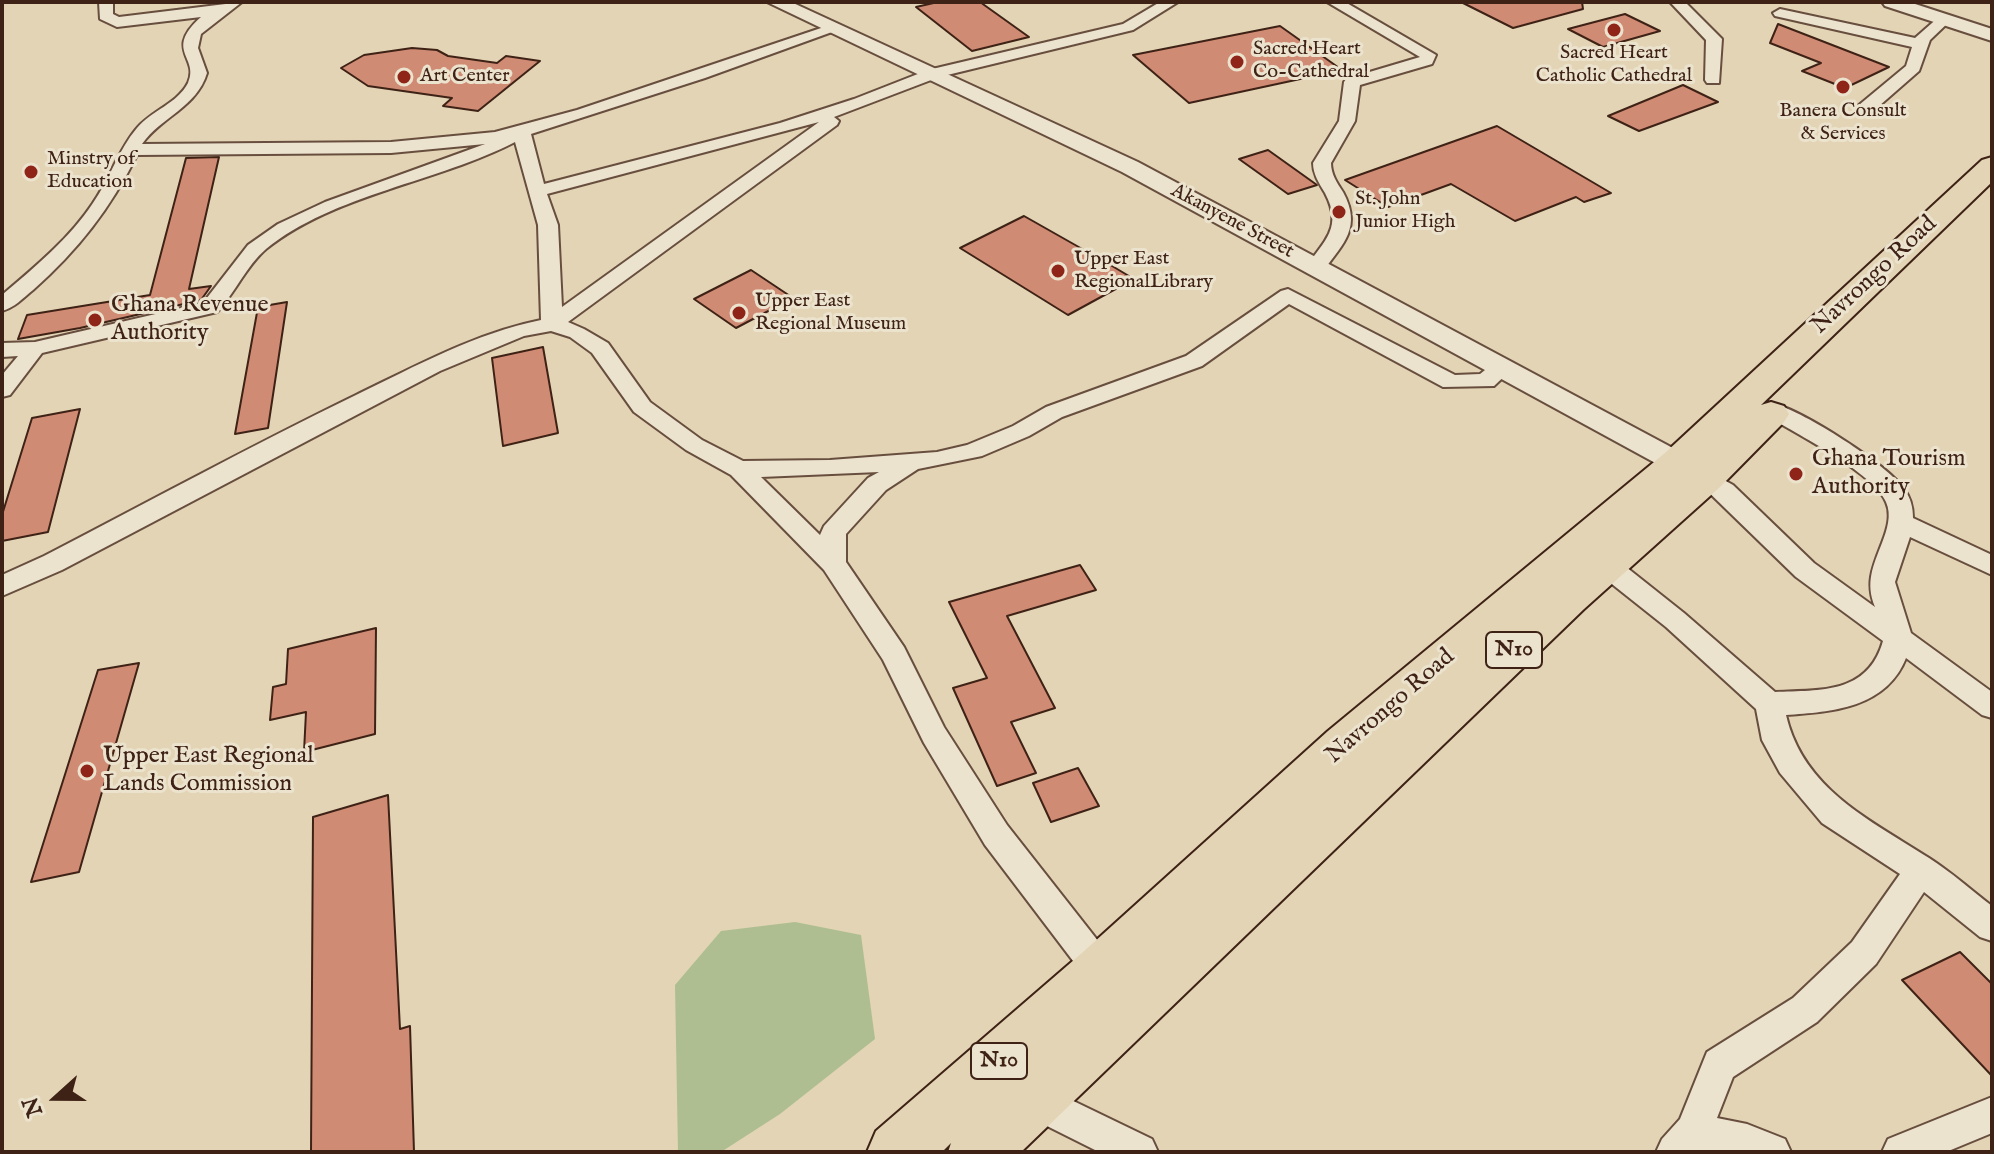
<!DOCTYPE html>
<html>
<head>
<meta charset="utf-8">
<style>
  body { margin:0 }
  #map { position:relative; width:1994px; height:1154px; overflow:hidden; background:#e2d4b4; font-family:"IM FELL English",serif }
  canvas { display:block }
  .frame { position:absolute; inset:0; border:4px solid #3f2216; pointer-events:none }
  .north { position:absolute; left:16px; top:1058px; width:80px; height:80px; -webkit-text-stroke:6px #ece3ce; paint-order:stroke; rotate:249deg; font-size:22px; font-weight:700; line-height:32px; text-align:center; color:#3f2216 }
  .north::after { content:''; display:block; margin:auto; width:28px; height:36px; background:#3f2216; clip-path:polygon(50% 0,100% 100%,50% 72%,0 100%) }
</style>
</head>
<body>
<div id="map">
<canvas width="1994" height="1154"></canvas>
<div class="frame"></div>
<div class="north">N</div>
</div>
<script>
const c = document.querySelector('canvas').getContext('2d');
c.lineJoin = 'round';
function paint(path, color) { c.fillStyle = color; c.fill(path, 'evenodd'); }
function strokePath(path, color, width, dash) { c.strokeStyle = color; c.lineWidth = width; c.lineCap = dash ? 'butt' : 'round'; c.setLineDash(dash || []); c.stroke(path); }
function label(font, color, halo, rows, align = 'center') {
  c.font = font + ' "IM FELL English",serif'; c.lineWidth = 6; c.setLineDash([]); c.textBaseline = 'middle'; c.strokeStyle = halo; c.fillStyle = color; for (const [text, x, y, turn = 0] of rows) {
    c.save(); c.translate(x, y); c.rotate((+turn || 0) * Math.PI / 180); c.textAlign = isNaN(turn) ? turn : align; if (halo) c.strokeText(text, 0, 0); c.fillText(text, 0, 0); c.restore();
  }
}
paint(new Path2D(`
  M795,922L861,935L875,1039L780,1114L721,1152H678L675,985L721,931Z`), '#aebe91');
const building = new Path2D(`
  M938,2H980L1029,37L972,51L916,7Z
  M1461,2H1582L1583,9L1513,28Z
  M1625,14L1660,31L1603,47L1568,29Z
  M1778,24L1889,67L1845,88L1802,71L1821,63L1770,43Z
  M1280,26L1342,70L1189,103L1133,55Z
  M412,48L437,50L448,56L497,63L506,56L540,61L478,111L443,106L452,98L368,86L341,68L364,55Z
  M1683,85L1718,102L1639,131L1608,116Z
  M1497,126L1611,193L1584,202L1576,197L1515,221L1451,184L1388,207L1345,180Z
  M1268,150L1317,185L1288,194L1239,159Z
  M219,157L189,289L211,286L201,300L80,328L18,339L27,315L150,295L186,158Z
  M1024,216L1107,263L1134,279L1068,315L960,248Z
  M751,270L793,298L736,328L694,299Z
  M287,302L268,428L235,434L258,307Z
  M543,347L558,433L503,446L492,358Z
  M80,409L48,532L2,541V515L32,418Z
  M1080,565L1096,590L1007,616L1055,708L1011,722L1036,773L997,786L953,688L987,678L949,602Z
  M376,628L375,734L304,752L306,712L270,720L273,687L286,684L288,649Z
  M139,663L79,872L31,882L98,670Z
  M1078,768L1099,806L1051,822L1033,783Z
  M388,795L400,1029L410,1026L414,1152H311L313,817Z
  M1960,952L1992,984V1076L1902,980Z`);
paint(building, '#d08b74');
strokePath(building, '#3f2216', 2);
const minor = new Path2D(`
  M99,2H113V14L119,17L242,2L201,34L198,48L207,73C197,107 161,117 142,144L391,142L495,132L577,110L830,25L835,23L843,28L705,78L531,134L544,184L780,123L854,99L928,70L1123,24L1160,2H1178L1133,30L939,77L834,117L839,121L837,125L568,322L584,329L608,343L650,402L702,440L743,461L830,460L937,452L967,445L1013,426L1046,407L1186,356L1281,291L1288,289L1455,375L1480,374L1495,362L1503,360L1514,367L1494,386L1443,387L1289,304L1202,366L1062,417L1029,436L982,456L918,469L886,490L846,534V562L904,647L944,727L1007,825L1113,960L1118,971L1113,982L1101,987L1089,982L985,845L924,743L883,660L824,570L731,475L686,450L634,412L592,353L570,337L551,331L524,336L440,371L62,570L2,596V575L44,556C148,502 251,446 356,395C416,366 476,333 541,320L538,225L515,142C438,182 334,194 266,249C246,266 235,293 217,312L42,353L10,395L2,397V375L18,356L2,357V343L35,342L203,303L248,245L278,224L325,202L485,144L391,153L137,155C110,209 78,250 33,290C23,298 14,308 2,311V295C35,267 69,239 93,203C110,179 118,150 137,128C151,111 178,103 188,83C200,57 163,51 201,17L117,27L100,19ZM819,122L562,307L558,225L547,194ZM879,472L868,478L824,526L820,535L761,477Z
  M1327,2H1345L1436,55L1432,64L1360,85L1355,121L1331,163C1331,174 1337,183 1343,192C1362,227 1344,243 1323,271L1316,273L1306,267C1325,240 1343,227 1325,193C1319,183 1313,174 1313,163L1339,121L1344,82L1346,79L1420,57Z
  M1670,2H1685L1722,39L1719,83H1707L1705,80L1706,40Z
  M1780,9L1915,38L1940,16H1950L1952,19L1930,40L1919,71L1871,113H1859L1857,109L1859,105L1906,66L1912,47L1775,16L1773,13Z
  M1775,404C1804,412 1887,464 1904,489C1911,498 1913,508 1913,518L1992,555V575L1910,537L1895,582L1911,633L1992,692V718L1982,715L1906,658C1886,708 1832,712 1786,715C1803,789 1870,820 1929,858C1951,872 1971,890 1992,906V941L1980,937L1924,892L1876,964L1817,1022L1733,1077L1717,1118L1747,1124L1785,1139L1791,1152H1656L1662,1139L1680,1119L1707,1052L1793,998L1852,942L1900,874L1822,823L1780,773L1762,740L1756,709L1666,627L1598,573L1594,566L1598,559L1607,557L1616,559L1684,613L1775,692C1821,690 1868,694 1883,641L1796,577L1694,478L1697,472L1706,470L1733,485L1814,563L1875,607C1865,583 1873,566 1882,543C1887,530 1892,515 1886,502C1874,473 1795,433 1767,416L1764,411L1767,406Z
  M1034,1082L1152,1139L1158,1152H1099L1021,1113L1016,1100L1021,1087Z
  M1992,1097V1133L1946,1152H1882L1888,1139Z`);
const tertiary = new Path2D(`
  M767,2H791L1138,162L1712,469L1717,476L1712,483L1702,486L1692,483L1122,172Z
  M1882,2H1909L1992,29V41L1885,6Z`);
const trunk = new Path2D(`
  M1992,157V182L1761,405L1771,402L1784,406L1789,414L1784,422L1720,487L1584,609L1021,1152H948L951,1143L942,1152H867L876,1131L1082,953L1328,731L1665,453L1982,160Z`);
strokePath(minor, '#684e3e', 4);
strokePath(tertiary, '#684e3e', 4);
strokePath(trunk, '#3f2216', 4);
paint(minor, '#ece3ce');
paint(tertiary, '#ece3ce');
paint(trunk, '#e2d4b4');
for (const [x, y, r, color] of [
  [1614,30,8,"#8f2418"],
  [1237,62,8,"#8f2418"],
  [404,77,8,"#8f2418"],
  [1843,87,8,"#8f2418"],
  [31,172,8,"#8f2418"],
  [1339,212,8,"#8f2418"],
  [1058,271,8,"#8f2418"],
  [739,313,8,"#8f2418"],
  [95,320,8,"#8f2418"],
  [1796,474,8,"#8f2418"],
  [87,771,8,"#8f2418"]
]) { const dot = new Path2D(); dot.arc(x, y, r, 0, 2 * Math.PI); c.fillStyle = color; c.fill(dot); strokePath(dot, '#ece3ce', 3); }
label('20px', '#3f2216', '#ece3ce', [
  ["Sacred Heart",1253,50],
  ["Co-Cathedral",1253,73],
  ["Sacred Heart",1614,54,"center"],
  ["Catholic Cathedral",1614,77,"center"],
  ["Art Center",420,77],
  ["Banera Consult",1843,112,"center"],
  ["& Services",1843,135,"center"],
  ["Minstry of",47,160],
  ["Education",47,183],
  ["St. John",1355,200],
  ["Junior High",1355,223],
  ["Upper East",1074,260],
  ["RegionalLibrary",1074,283],
  ["Upper East",755,302],
  ["Regional Museum",755,325]
], 'left');
label('20px', '#3f2216', '#ece3ce', [
  ["Akanyene Street",1232,222,28]
]);
for (const [x, y, w] of [
  [1514,650,56],
  [999,1061,56]
]) { const box = new Path2D(); box.roundRect(x - w / 2, y - 18, w, 36, 6); c.fillStyle = '#ece3ce'; c.fill(box); strokePath(box, '#3f2216', 2); }
label('bold 22px', '#3f2216', null, [
  ["N10",1514,650],
  ["N10",999,1061]
]);
label('24px', '#3f2216', '#ece3ce', [
  ["Navrongo Road",1875,276,-43],
  ["Navrongo Road",1391,707,-41]
]);
label('24px', '#3f2216', '#ece3ce', [
  ["Ghana Revenue",111,306],
  ["Authority",111,334],
  ["Ghana Tourism",1812,460],
  ["Authority",1812,488],
  ["Upper East Regional",103,757],
  ["Lands Commission",103,785]
], 'left');
</script>
</body>
</html>
